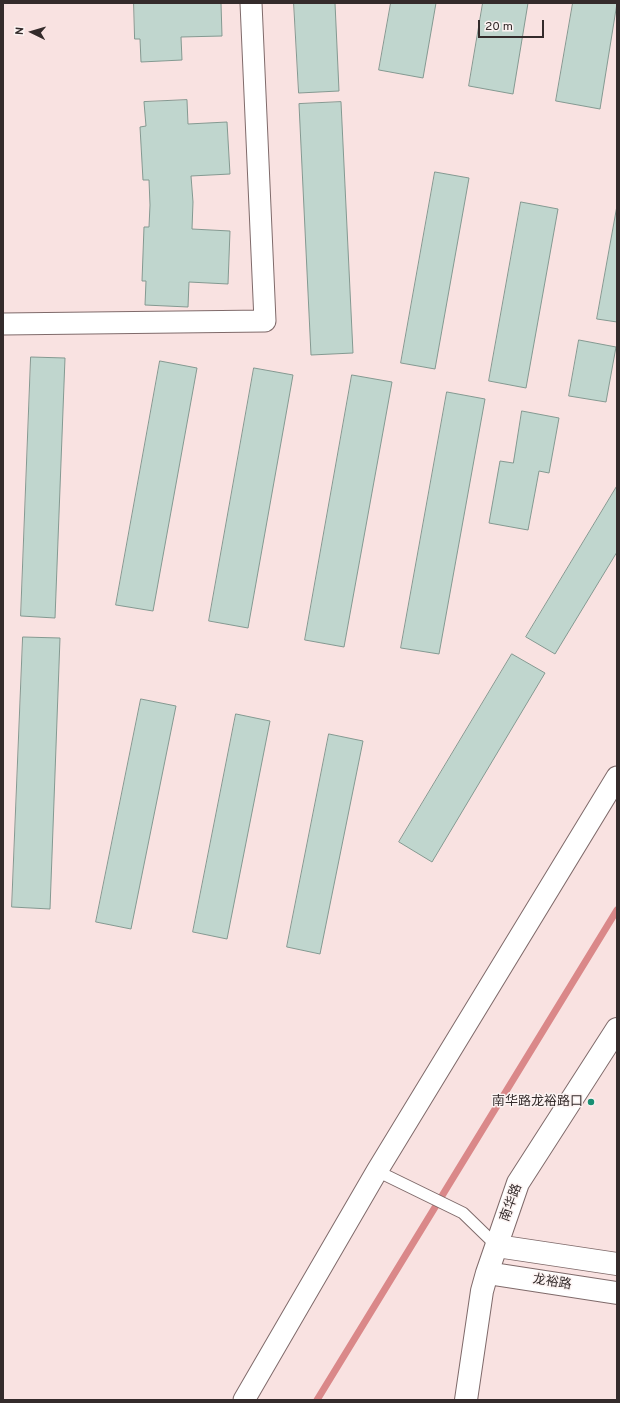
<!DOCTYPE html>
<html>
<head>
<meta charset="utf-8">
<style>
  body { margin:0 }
  #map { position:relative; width:620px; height:1403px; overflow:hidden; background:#f9e2e1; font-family:Overpass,sans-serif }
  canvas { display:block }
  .frame { position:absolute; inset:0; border:4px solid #342b2b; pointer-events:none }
  .north { position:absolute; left:12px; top:12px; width:40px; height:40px; -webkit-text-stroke:3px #fcf3f2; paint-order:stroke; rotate:275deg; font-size:11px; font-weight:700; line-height:16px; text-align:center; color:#342b2b }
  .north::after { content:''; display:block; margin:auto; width:14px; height:18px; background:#342b2b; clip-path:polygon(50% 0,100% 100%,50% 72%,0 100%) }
  .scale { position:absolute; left:478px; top:20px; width:66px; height:18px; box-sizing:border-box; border:2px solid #342b2b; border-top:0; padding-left:5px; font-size:12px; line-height:14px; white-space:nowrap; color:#342b2b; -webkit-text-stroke:3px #fcf3f2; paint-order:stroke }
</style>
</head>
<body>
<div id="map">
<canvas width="620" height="1403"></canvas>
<div class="frame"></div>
<div class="north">N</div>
<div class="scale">20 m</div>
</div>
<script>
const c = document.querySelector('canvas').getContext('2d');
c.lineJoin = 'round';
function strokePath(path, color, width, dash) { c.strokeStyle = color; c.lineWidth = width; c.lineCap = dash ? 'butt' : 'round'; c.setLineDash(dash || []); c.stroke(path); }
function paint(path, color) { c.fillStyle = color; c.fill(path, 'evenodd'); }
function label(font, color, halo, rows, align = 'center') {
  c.font = font + ' Overpass,"Noto Sans SC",sans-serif'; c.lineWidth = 3; c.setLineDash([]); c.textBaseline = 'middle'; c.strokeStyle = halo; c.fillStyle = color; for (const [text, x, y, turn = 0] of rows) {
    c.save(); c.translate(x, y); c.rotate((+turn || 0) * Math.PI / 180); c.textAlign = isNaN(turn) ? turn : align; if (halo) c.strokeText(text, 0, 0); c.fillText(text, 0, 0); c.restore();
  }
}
strokePath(new Path2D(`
  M317,1400L617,910`), '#da8889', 7);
const building = new Path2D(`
  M134,3H221L222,36L181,37L182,60L141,62L140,39H135Z
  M294,3H335L339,91L299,93Z
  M391,3H436L423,78L379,70Z
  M483,3H528L513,94L469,86Z
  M573,3H617L600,109L556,101Z
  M187,100L188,124L227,122L230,174L191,176L193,202L192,229L230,231L228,284L189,282L188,307L145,305L146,281H142L144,227H149L150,205L149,180H143L140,127L146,126L144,102Z
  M341,102L353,353L311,355L299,104Z
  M435,172L469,178L435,369L401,363Z
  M521,202L558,209L526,388L489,381Z
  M617,206V322L597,319Z
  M579,340L616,347L606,402L569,396Z
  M31,357L65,358L55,618L21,616Z
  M160,361L197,368L153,611L116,605Z
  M254,368L293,375L248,628L209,621Z
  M352,375L392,382L344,647L305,640Z
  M447,392L485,399L439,654L401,648Z
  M522,411L559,418L549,473L539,471L528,530L489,523L500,461L513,463Z
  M617,486V552L555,654L526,637Z
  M23,637L60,638L50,909L12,907Z
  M512,654L545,673L432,862L399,842Z
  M141,699L176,706L131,929L96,922Z
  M236,714L270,721L227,939L193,932Z
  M329,734L363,741L320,954L287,947Z`);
paint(building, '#c0d6ce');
strokePath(building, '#849991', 1);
const lane = new Path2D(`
  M377,1171L463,1213L497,1246`);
const street = new Path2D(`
  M3,324L265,321L251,3
  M244,1400L377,1171L617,777`);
const secondary = new Path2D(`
  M497,1246L617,1264
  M487,1273L617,1293
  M466,1400L482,1291L487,1273L518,1183L617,1029`);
strokePath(lane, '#7f6a6a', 13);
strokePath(street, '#7f6a6a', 23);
strokePath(secondary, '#7f6a6a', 24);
strokePath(lane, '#fff', 11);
strokePath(street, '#fff', 21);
strokePath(secondary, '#fff', 22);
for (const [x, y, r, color] of [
  [591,1102,4,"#198f73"]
]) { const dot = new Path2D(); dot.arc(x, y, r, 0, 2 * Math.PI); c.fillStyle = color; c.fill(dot); strokePath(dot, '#fcf3f2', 1.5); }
label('13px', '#342b2b', '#fcf3f2', [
  ["南华路龙裕路口",583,1102]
], 'right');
label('13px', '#342b2b', '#fcf3f2', [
  ["南华路",512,1203,-70],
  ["龙裕路",552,1283,9]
]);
</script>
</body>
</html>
